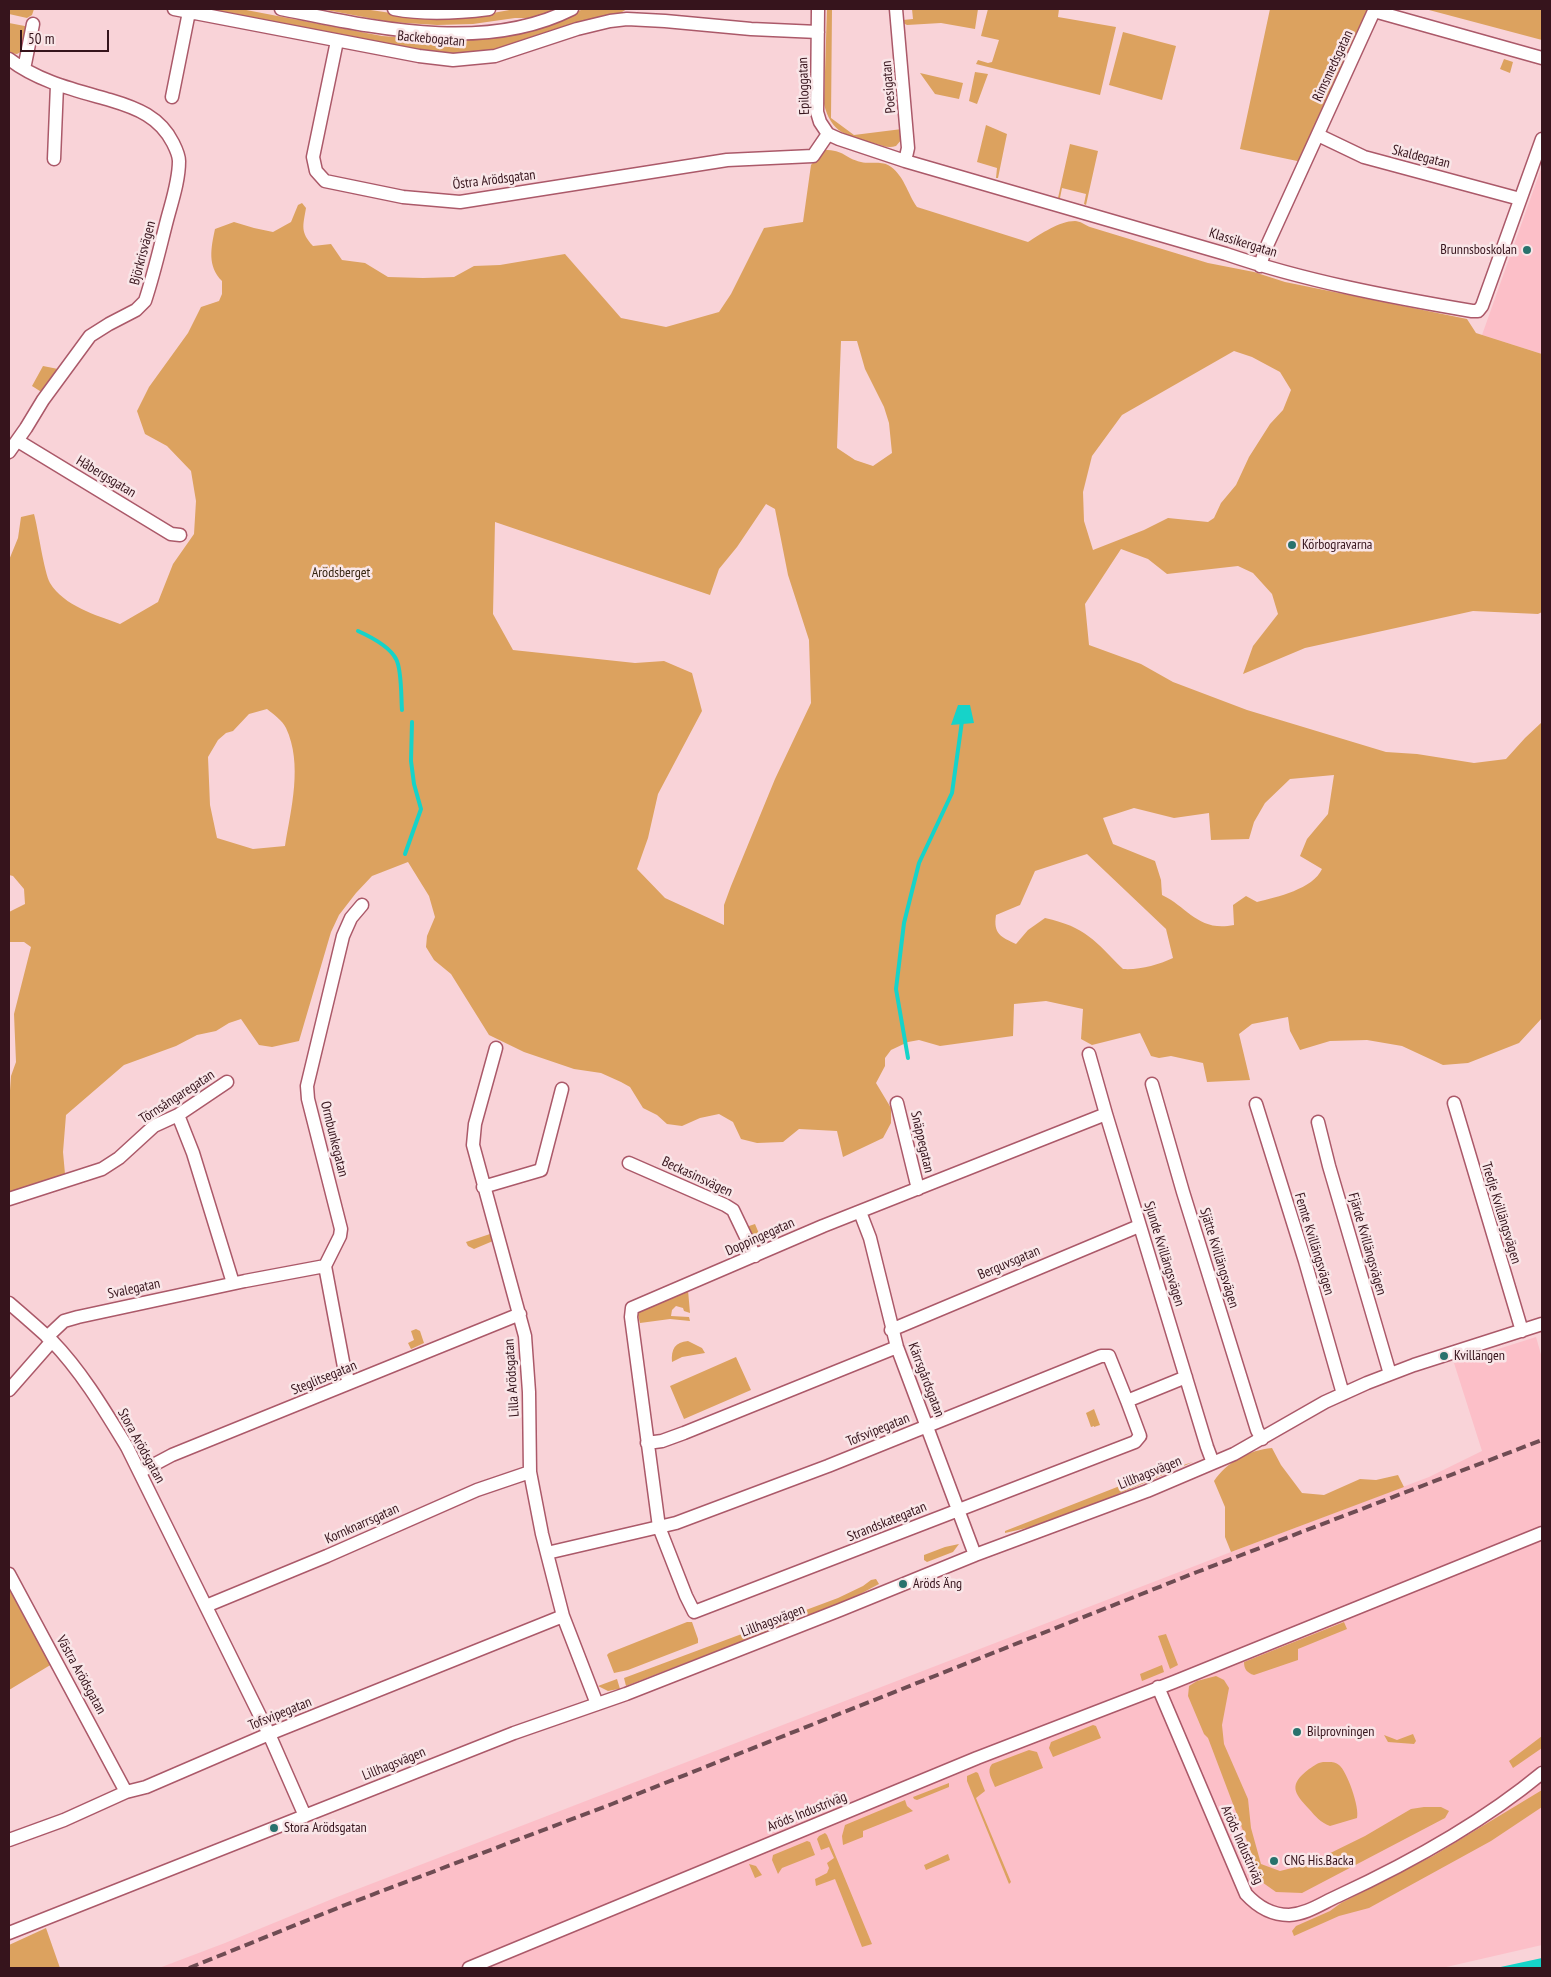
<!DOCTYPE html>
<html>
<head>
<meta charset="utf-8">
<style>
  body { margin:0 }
  #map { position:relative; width:1551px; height:1977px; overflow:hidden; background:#f9d3d8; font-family:"PT Sans Narrow",sans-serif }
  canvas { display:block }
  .frame { position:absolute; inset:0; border:10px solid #36141c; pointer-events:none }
  .scale { position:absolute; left:20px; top:30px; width:89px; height:22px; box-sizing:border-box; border:2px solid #36141c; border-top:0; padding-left:6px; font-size:15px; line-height:18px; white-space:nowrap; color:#36141c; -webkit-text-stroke:4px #f9e6e8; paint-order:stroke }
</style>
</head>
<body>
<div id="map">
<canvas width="1551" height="1977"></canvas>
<div class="frame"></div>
<div class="scale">50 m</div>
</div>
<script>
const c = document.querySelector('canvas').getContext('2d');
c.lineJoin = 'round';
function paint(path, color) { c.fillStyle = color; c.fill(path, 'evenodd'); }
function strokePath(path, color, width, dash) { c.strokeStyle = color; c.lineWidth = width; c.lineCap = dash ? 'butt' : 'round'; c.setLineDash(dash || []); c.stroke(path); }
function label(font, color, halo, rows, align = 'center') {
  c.font = font + ' "PT Sans Narrow",sans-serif'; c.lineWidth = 5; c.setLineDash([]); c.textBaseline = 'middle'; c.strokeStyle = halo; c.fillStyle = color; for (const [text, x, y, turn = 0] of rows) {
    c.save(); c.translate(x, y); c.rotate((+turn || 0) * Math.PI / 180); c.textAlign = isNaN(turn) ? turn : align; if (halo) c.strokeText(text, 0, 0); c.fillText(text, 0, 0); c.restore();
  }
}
paint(new Path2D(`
  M1542,166V354L1482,335Z
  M1536,1337L1542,1358V1945L1442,1968H159L225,1943L337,1897L1231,1552L1429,1477L1482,1451L1454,1363Z`), '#fcbfc8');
paint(new Path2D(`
  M9,9H34L32,15L27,18L9,14Z
  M203,9H241L382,36L438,40L465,39L564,18L583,9H627L617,15L482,53L454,55L433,54Z
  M321,9H364L411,16L493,13L515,9H558L531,18H515L473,24L437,25L390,22Z
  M827,9H832L831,118L854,135L902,129V139L896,146C888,149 881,145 873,143C847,136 831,133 824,104Z
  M912,9H978L975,29L941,23L907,25L903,23V20L913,19Z
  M988,9H1059L1058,17L1116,27L1100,95L976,64L978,60L988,63L992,62L999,40L981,36Z
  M1270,9H1366L1368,12L1302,162L1240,149Z
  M1429,9H1542V40L1429,10Z
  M9,23L30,27L24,50L17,54L9,53Z
  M1123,32L1176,46L1162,100L1109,85Z
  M1504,59L1513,62L1510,73L1500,69Z
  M975,72L988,74L977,104L969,101Z
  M920,73L963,83L959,99L935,94Z
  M986,125L1007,134L998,178H996L997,168L977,162Z
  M1070,144L1098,151L1086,205L1084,204L1086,194L1062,188L1060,198H1058Z
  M824,150C845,150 844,158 861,162C869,164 881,161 888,165C904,174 907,193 917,207L1028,242C1041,234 1059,221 1075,221C1080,221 1085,225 1090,227L1208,263L1254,272L1285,282L1467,319L1476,333L1542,354V612L1538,614L1473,611L1305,648L1243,674L1253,646L1278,614L1272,594L1253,573L1238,566L1167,574L1148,559L1121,549L1085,604L1089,645L1141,664L1173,682L1247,710L1386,752L1417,754L1474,763L1506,759L1525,738L1542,722V1018L1519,1043L1468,1063L1443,1065L1402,1046L1367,1040L1330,1041L1300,1050L1290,1031L1288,1017L1252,1024L1239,1034L1250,1080L1207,1082L1203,1063L1171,1056L1159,1058L1151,1056L1140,1033L1092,1045L1081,1039L1083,1009L1046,1001L1014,1004L1013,1036L940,1046L919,1040L908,1042L891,1050L885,1058V1066L876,1083L891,1108V1123L883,1138L843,1157L837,1131L799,1129L783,1142L757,1143L741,1139L733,1122L719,1114L700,1118L682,1126L667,1124L657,1115L643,1108L630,1087L621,1082L601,1073L574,1069L524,1052L489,1035L451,974L434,960L426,947L427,936L435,917L429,896L408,862L372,876L356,893L339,915L331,932L299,1041L272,1047L259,1045L241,1019L229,1023L216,1031L197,1035L176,1046L124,1065L66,1115L63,1152L65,1174L9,1194V1105L11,1076L16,1062L14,1014L31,947L24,942H9V912L25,904L24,889L13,876L9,875V560L18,538L21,517L34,514C38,528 44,572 50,583C64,606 96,615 120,624L158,602L173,564L194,534L196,501L191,471L167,446L145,434L137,411L149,387L188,333L201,307L219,301L222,294V281C207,266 211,248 215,229L234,222L254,228L273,232L291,222L298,205L302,203L306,208C303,226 300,232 313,246L331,244L342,260L365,263L388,277L423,278L454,277L474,266L500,265L565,254L621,318L666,327L719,312L731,294L764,228L803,222L811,165ZM841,341H857L865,369L884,407L889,423L892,453L873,466L855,460L837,448ZM1234,351L1252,357L1280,372L1291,390L1283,410L1270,424L1249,457L1236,485L1221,503L1214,518L1208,522L1168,518L1144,530L1093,550L1084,521L1083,492L1092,456L1122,415ZM766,504L775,509L788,575L809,640L811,703L775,779L731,886L724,905V925L665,898L637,869L648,838L658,794L702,711L692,673L664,661L635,663L513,650L493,614L495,522L710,595L719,569L737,547ZM267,709C273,714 283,721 286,728C303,764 291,809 285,846L253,849L217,838L210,805L208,757L218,740L226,733L233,731L249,714ZM1334,775L1328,814L1307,839L1300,856L1322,869C1313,889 1277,897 1257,902L1246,896L1233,905L1234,925C1198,932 1189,908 1162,895L1161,880L1155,861L1113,844L1103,818L1134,808L1174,818L1209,813L1211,840L1249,839L1254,822L1265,803L1290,779ZM1087,854L1166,929L1173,958C1158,965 1140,970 1123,969C1095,941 1086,927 1045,918L1028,930L1016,944C1001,937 993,934 996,915L1020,905L1035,871Z
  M43,366L58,369L43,393L32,386Z
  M755,1224L760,1236L763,1235L767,1244L761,1246L750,1241L743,1228Z
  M490,1234L493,1241L474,1249L468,1246L466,1242Z
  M688,1290L690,1313L684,1311L683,1308L676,1306L672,1310L671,1316L689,1317L690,1321L670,1319L640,1323L638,1315L639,1310Z
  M416,1329L420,1331L424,1343L411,1349L408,1343L414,1340L411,1331Z
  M688,1341L702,1348L705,1353L682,1357L672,1362C671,1349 675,1342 688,1341Z
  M736,1357L751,1390L684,1419L670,1386Z
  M1094,1409L1100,1425L1094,1427V1426L1091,1427L1086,1413Z
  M1272,1448L1281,1465L1302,1493L1324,1495L1360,1479L1376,1480L1398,1475L1404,1487L1231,1552L1225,1537V1507L1214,1481C1227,1462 1249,1450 1272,1448Z
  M1193,1462L1088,1507L1035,1526L1005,1533V1531L1135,1480Z
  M959,1544L953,1552L927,1562L924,1560V1555L945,1547Z
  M876,1579L879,1584L849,1600L626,1686L624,1678L838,1598L863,1586L871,1580Z
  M9,1580L52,1664L9,1690Z
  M687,1622H692L698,1639V1643L628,1670L614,1673L607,1655L609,1653Z
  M1344,1622L1347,1629L1298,1649V1660L1254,1675C1247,1673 1244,1669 1244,1662Z
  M1166,1634L1178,1665L1170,1669L1158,1636Z
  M1162,1665L1164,1672L1142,1681L1140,1674Z
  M1216,1676L1224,1680L1229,1688L1222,1725L1224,1744L1248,1799L1251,1828L1261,1864L1280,1871L1308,1864L1365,1836L1411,1809L1424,1807H1441L1449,1811L1445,1818L1302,1893L1276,1892L1259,1880L1245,1854L1250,1849L1208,1738L1204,1734L1188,1696L1189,1686L1197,1681Z
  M617,1679L620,1689H618L608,1691L598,1686Z
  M1093,1725L1096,1726L1101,1738L1053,1757L1049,1748L1051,1742Z
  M1413,1734L1416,1741L1414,1744L1388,1742L1384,1735L1397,1740Z
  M1542,1736V1748L1513,1768L1509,1761Z
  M1029,1750L1037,1752L1043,1768L995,1787C992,1779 986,1771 992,1764Z
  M1323,1762C1328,1762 1335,1761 1339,1765C1347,1771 1360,1808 1357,1818L1330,1826C1320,1822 1316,1817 1309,1809C1294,1793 1288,1785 1309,1769C1314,1766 1317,1763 1323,1762Z
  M976,1772L978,1773L985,1791L976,1798L1011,1882L1009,1884L967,1781V1776Z
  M949,1783V1787L917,1800L914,1799L913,1797Z
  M1542,1790V1807L1491,1841L1369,1908L1339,1916L1294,1936L1292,1931L1296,1926L1330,1911L1341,1903L1433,1856Z
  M905,1800L907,1806L913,1811L863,1831V1837L843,1845L842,1836L845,1825Z
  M825,1833L827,1835L872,1944L862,1947L835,1879L816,1886L815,1879L827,1873L829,1868L827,1863L834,1858L829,1847L821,1850L817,1839L819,1836Z
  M807,1841L810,1842L815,1855L782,1868L778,1874L772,1860L773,1855Z
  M948,1854L950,1860L926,1870L924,1865Z
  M749,1864L756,1866L762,1875L755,1878Z
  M46,1928L60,1968H9V1945Z`), '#dca25f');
paint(new Path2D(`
  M958,705H970L974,723L951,725Z
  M1542,1958V1967L1496,1968Z`), '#16d3c9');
strokePath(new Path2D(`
  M358,631C369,636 390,647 396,659C402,669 401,699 402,710
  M405,854L421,809L414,784L411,761L412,722
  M908,1058L896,989L904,923L919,863L952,793L962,721`), '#16d3c9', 4);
const minor = new Path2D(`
  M174,9L419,56L453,60L495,56L577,29L610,21L627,19L665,21L751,29L818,32
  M281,9C373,27 483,54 572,9
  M394,9C425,15 458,13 489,9
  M818,9L817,112L820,122L828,134L839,139L905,161L1226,254C1305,281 1390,297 1472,311H1478L1482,306L1542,139
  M896,9L908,148L905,161
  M337,41L313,157L316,171L325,181L403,197L460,202L727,160L813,156L828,134
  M9,59C39,82 75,90 110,100C137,108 160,117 173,143C176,149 179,155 179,161C179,181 172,201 167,220C160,247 154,274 145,301L136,310L109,324L90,336L43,400L26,428L9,452
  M24,69L33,24
  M172,97L189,12
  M1318,135L1364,157L1520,199
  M54,159L57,85
  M1260,266L1265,250L1374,11L1542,58
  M18,441L171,534L180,535
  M496,1048L475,1124L473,1145L525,1336L529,1392L530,1472L542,1534L563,1616L597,1704
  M1089,1054L1106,1114L1207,1447L1213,1463
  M1152,1084L1183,1192L1257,1430L1262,1439
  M897,1103L918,1189
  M1454,1103L1522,1331
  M1256,1104L1305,1261L1343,1394
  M1106,1114L823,1226L632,1308L631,1317L659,1527L686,1596L694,1612L1135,1442L1140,1436L1127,1401
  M178,1115L193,1153L233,1283
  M1318,1122L1329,1166L1390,1374
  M629,1163L725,1205L733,1210L755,1256
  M483,1187L541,1170L562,1089
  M9,1199L102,1169L119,1158L154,1126L178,1115L227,1082
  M860,1212L870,1238L897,1347L975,1555
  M9,1303C23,1315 38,1328 52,1341C82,1372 105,1411 127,1447L269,1734L305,1816
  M891,1330L1139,1226
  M47,1337L64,1321L78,1317L245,1281L325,1266
  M349,1383L344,1367L325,1266L340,1236L341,1229L308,1099L307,1086L343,936L351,918L362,905
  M9,1390L52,1341
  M647,1443L662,1441L684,1433L897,1347
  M140,1472L172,1455L520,1314
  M547,1553L676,1523L828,1466L1101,1356H1109L1127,1401L1186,1377
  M9,1574L126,1792
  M206,1606L327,1556L477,1490L530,1472
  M1158,1687L1246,1894C1257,1906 1271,1915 1289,1915C1307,1914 1322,1903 1338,1896C1407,1864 1484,1821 1542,1773
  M9,1840L64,1820L126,1792L146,1787L269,1734L563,1616
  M9,1933L514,1733L626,1694L840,1610L975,1555L1147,1491L1234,1454L1325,1402L1367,1383L1414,1365L1542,1324
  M469,1968L977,1758L1174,1682L1542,1533`);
strokePath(minor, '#ab5969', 15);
strokePath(minor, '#fff', 12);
strokePath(new Path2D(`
  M189,1968L345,1905L612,1804L1197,1572L1542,1440`), '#6f4c53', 4, [10, 5]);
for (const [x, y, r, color] of [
  [1527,250,5,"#29726d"],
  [1292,545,5,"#29726d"],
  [1444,1356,5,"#29726d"],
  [903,1584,5,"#29726d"],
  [1297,1732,5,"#29726d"],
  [274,1828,5,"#29726d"],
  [1274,1861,5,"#29726d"]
]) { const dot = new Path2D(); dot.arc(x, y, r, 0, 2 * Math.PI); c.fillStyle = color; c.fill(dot); strokePath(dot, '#f9e6e8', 2); }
label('14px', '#36141c', '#f9e6e8', [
  ["Backebogatan",431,39,5],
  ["Rimsmedsgatan",1333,66,-65],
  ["Epiloggatan",804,86,-92],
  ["Poesigatan",889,87,-95],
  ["Skaldegatan",1421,157,14],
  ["Östra Arödsgatan",494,180,-7],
  ["Klassikergatan",1243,243,17],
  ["Björkrisvägen",143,253,-75],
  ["Håbergsgatan",106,477,31],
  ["Törnsångaregatan",177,1097,-33],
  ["Ormbunkegatan",334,1139,76],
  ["Snäppegatan",922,1142,77],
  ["Beckasinsvägen",697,1177,25],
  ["Tredje Kvillängsvägen",1501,1213,73],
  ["Doppingegatan",760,1237,-24],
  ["Femte Kvillängsvägen",1314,1244,73],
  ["Fjärde Kvillängsvägen",1367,1244,74],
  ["Sjunde Kvillängsvägen",1164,1254,73],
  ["Sjätte Kvillängsvägen",1219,1258,73],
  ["Berguvsgatan",1009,1263,-23],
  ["Svalegatan",134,1289,-12],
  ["Steglitsegatan",324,1378,-22],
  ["Lilla Arödsgatan",512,1378,-94],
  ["Kärrsgårdsgatan",926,1380,69],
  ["Tofsvipegatan",878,1430,-22],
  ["Stora Arödsgatan",141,1446,61],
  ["Lillhagsvägen",1150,1473,-22],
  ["Strandskategatan",887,1522,-22],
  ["Kornknarrsgatan",362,1524,-24],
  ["Lillhagsvägen",773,1621,-21],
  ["Västra Arödsgatan",81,1675,61],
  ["Tofsvipegatan",280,1714,-22],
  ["Lillhagsvägen",394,1764,-22],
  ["Aröds Industriväg",807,1812,-22],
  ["Aröds Industriväg",1242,1845,66]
]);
label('14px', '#36141c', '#f9e6e8', [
  ["Brunnsboskolan",1517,250,"right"],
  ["Körbogravarna",1302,545],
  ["Kvillängen",1454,1356],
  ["Aröds Äng",913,1584],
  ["Bilprovningen",1307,1732],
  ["Stora Arödsgatan",284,1828],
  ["CNG His.Backa",1284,1861]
], 'left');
label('14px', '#372613', '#f9e6e8', [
  ["Arödsberget",341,573]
]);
</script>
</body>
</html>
